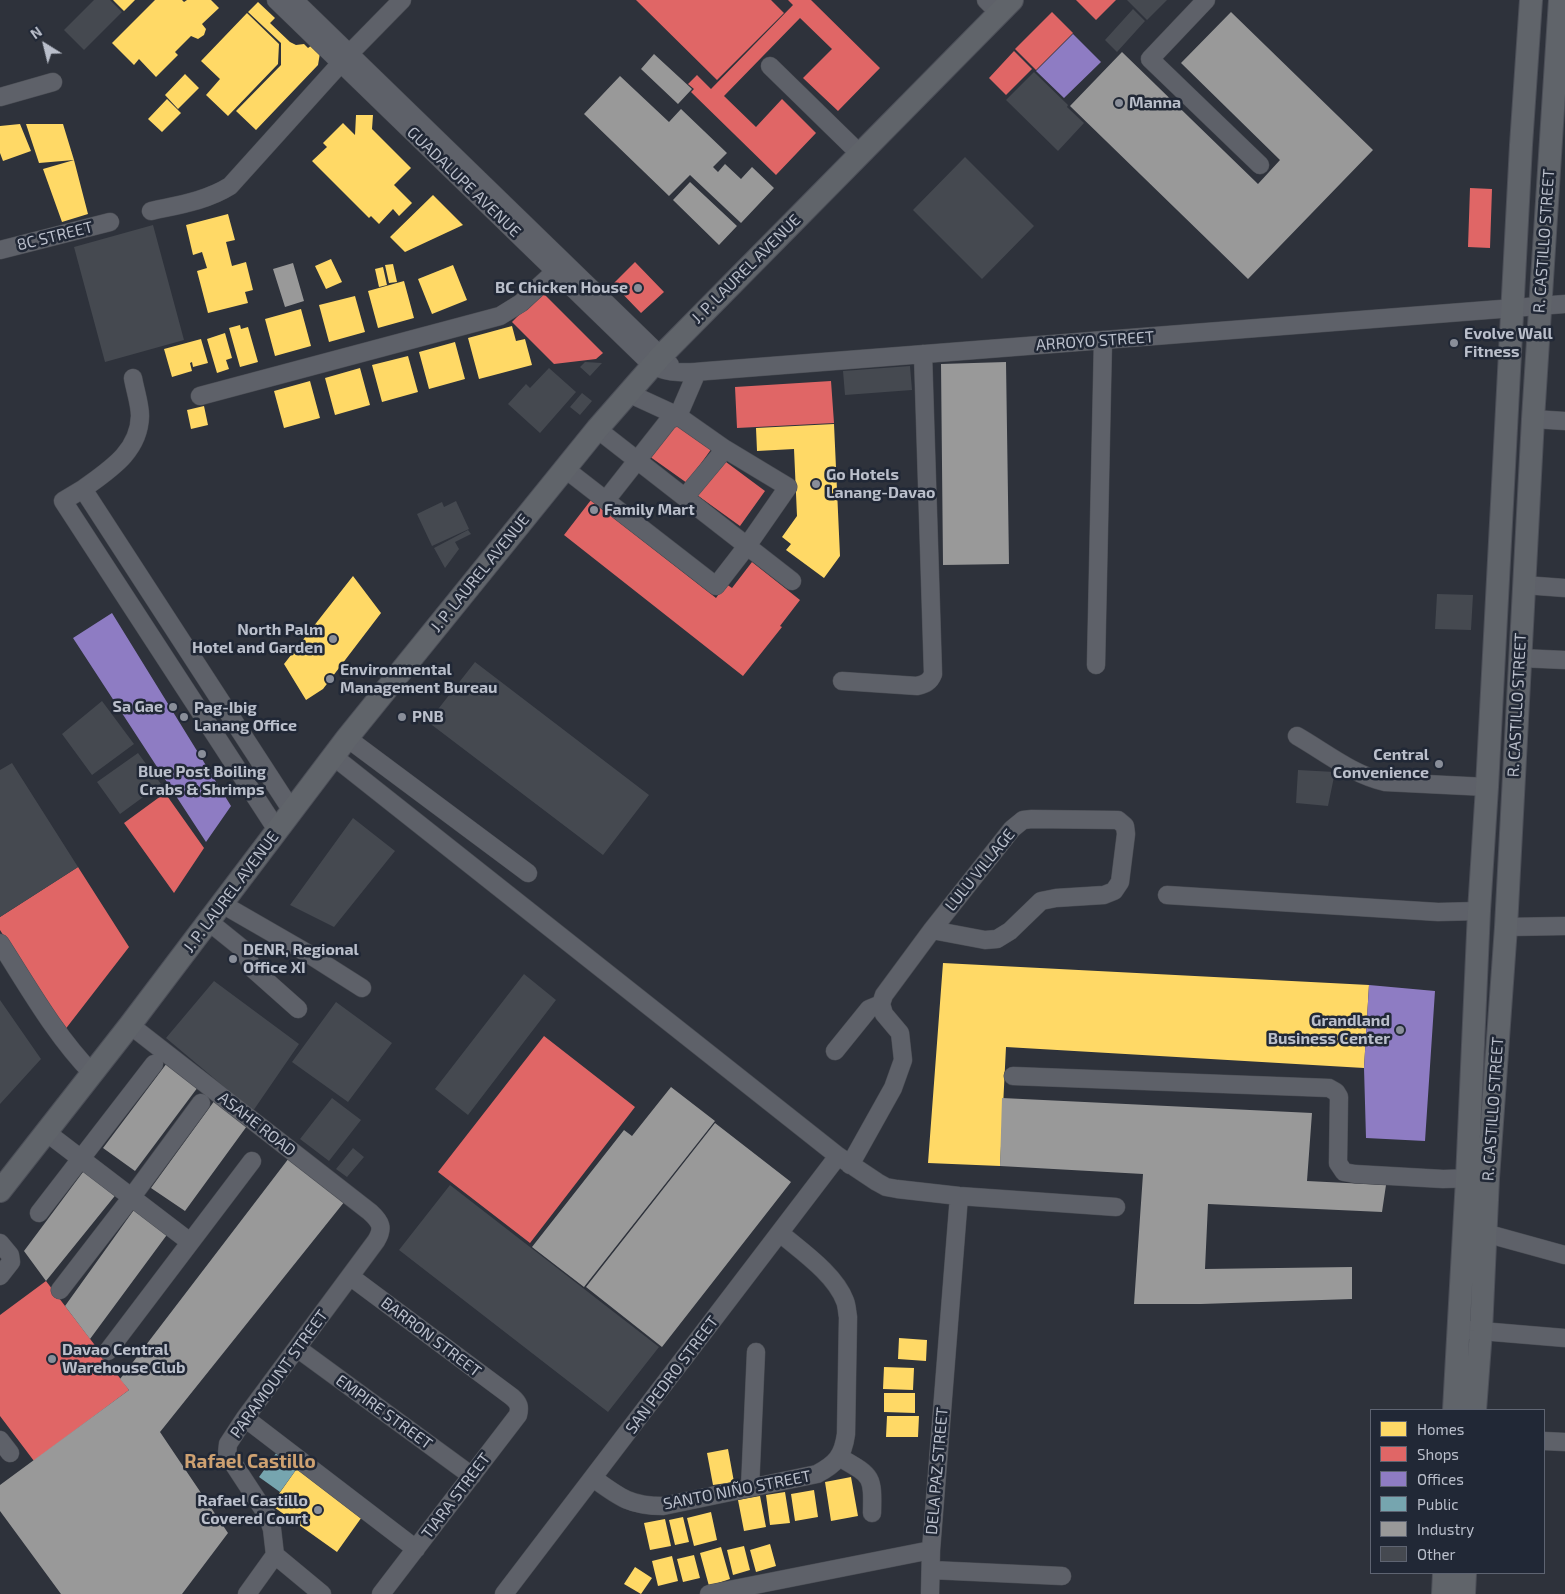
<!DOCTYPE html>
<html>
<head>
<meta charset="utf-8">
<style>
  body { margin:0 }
  #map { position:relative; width:1565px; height:1594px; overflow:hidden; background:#2e323b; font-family:"Exo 2",sans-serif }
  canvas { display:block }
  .legend { position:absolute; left:1370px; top:1409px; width:175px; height:165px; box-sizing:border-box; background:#212836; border:1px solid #5e6472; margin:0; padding:6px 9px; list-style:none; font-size:15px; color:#babfcb }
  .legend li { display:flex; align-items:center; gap:10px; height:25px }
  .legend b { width:25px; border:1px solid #5e6472 }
  .north { position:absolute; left:20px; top:20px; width:50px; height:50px; -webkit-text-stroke:4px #212836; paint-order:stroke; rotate:324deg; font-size:14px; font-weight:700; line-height:20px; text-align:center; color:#babfcb }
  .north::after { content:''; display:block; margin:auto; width:18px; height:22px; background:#babfcb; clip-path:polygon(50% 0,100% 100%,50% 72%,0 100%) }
</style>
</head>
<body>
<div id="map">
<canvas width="1565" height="1594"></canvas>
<ul class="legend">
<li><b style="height:14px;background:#ffd966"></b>Homes</li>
<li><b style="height:14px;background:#e06666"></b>Shops</li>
<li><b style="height:14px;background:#8e7cc3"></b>Offices</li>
<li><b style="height:14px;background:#76a5af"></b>Public</li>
<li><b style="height:14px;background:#999"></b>Industry</li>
<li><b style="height:14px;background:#454950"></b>Other</li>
</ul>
<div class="north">N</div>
</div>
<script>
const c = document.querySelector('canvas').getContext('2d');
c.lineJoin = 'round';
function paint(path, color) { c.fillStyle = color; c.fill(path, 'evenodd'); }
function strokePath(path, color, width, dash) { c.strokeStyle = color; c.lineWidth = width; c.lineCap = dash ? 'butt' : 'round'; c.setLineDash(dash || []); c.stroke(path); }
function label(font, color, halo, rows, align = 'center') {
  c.font = font + ' "Exo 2",sans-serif'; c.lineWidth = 5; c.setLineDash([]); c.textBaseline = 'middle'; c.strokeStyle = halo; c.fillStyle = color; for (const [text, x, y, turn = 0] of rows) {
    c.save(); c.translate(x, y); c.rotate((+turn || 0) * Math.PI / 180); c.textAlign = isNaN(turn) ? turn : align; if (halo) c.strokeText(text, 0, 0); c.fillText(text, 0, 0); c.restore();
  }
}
paint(new Path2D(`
  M113,0H135L124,11Z
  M155,0H182L184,2L187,0H211L219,8L202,24L206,29L204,35L198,39L191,36L175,52L178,55L156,77L139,59L134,65L112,43Z
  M258,2L275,18L270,23L290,42L296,45L304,44L308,48L312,45L320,53L318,65L256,130L236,111L281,65V43L248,12Z
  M247,13L279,44L278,64L228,116L206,95L220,79L201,61Z
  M185,74L199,88L178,109L165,95Z
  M167,99L181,113L162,132L148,119Z
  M356,115H373L372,129L411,168L394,185L412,203L399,216L393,209L379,224L371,216L369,218L312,161L327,147L323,143L343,123L355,135Z
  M20,124L31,151L3,161L0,153V126Z
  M26,124H63L74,160L88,214L62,222L43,169L74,160L39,163Z
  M433,195L463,225L405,252L390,237Z
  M228,214L235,240L226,242L232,266L246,262L253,290L245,292L248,303L208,313L197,271L207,268L202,252L193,255L186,225Z
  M331,259L342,282L326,289L315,266Z
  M393,264L397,282L389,283L385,265Z
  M453,265L467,300L432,314L418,279Z
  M383,267L387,285L379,287L375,269Z
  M404,281L414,318L378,328L368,291Z
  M355,296L365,332L329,342L319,305Z
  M301,309L311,346L275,356L265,319Z
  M240,325L241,329L248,327L258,362L240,367L229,328Z
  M512,326L516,341L525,339L532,365L479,379L468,338Z
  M225,333L232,358L226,360L229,369L217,373L207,339Z
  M201,339L208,363L193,367L192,362L190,363L192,371L172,377L164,349Z
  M455,342L465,379L429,389L419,352Z
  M408,356L418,392L382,402L372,365Z
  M360,368L370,405L335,415L325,378Z
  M310,381L320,418L284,428L274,391Z
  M204,406L208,425L191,429L187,410Z
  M834,424L840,556L824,578L786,550L791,544L782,537L797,516L794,449L757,451L756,428Z
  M353,576L381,613L323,689L306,700L284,664Z
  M943,963L1369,985L1364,1068L1006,1047L1000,1166L928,1163Z
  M899,1338L927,1340L926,1361L898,1359Z
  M884,1367L914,1368L913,1390L883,1389Z
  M884,1393H915V1413L884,1412Z
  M887,1416H919L918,1437H886Z
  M728,1449L734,1482L713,1485L707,1453Z
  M298,1467L364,1514L337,1552L271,1505Z
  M851,1477L858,1516L831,1521L825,1482Z
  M814,1490L818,1517L795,1521L791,1494Z
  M785,1492L790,1523L770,1525L766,1495Z
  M760,1496L766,1527L744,1531L738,1500Z
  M711,1512L717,1540L694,1546L687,1518Z
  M683,1517L689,1542L675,1545L669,1520Z
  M665,1519L671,1546L650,1550L644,1523Z
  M770,1544L776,1566L756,1572L750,1550Z
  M744,1546L750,1570L733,1575L727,1550Z
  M721,1547L730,1579L709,1586L700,1553Z
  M694,1555L700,1578L683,1582L677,1559Z
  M672,1556L678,1581L658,1586L652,1561Z
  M635,1567L652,1578L641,1594L624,1584Z`), '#ffd966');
paint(new Path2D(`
  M636,0H771L784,13L717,80Z
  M788,0H811L880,68L838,111L803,78L832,49L800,18L724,96L756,127L782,99L816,133L776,175L691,92L694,89L688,84L697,75L711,89L793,5Z
  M1076,0H1116L1096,20Z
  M1052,12L1073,33L1036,70L1015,49Z
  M1014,51L1032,69L1006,95L989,78Z
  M1470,188L1492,189L1490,248L1468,247Z
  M635,262L664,292L641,313L613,284Z
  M542,292L603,353L596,359L554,364L512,322Z
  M831,381L834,423L737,428L735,387Z
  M675,421L712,448L687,483L649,456Z
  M722,459L765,491L740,526L697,495Z
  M591,500L716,598L726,584L732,588L752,562L800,600L780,626L782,627L743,676L564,535Z
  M165,793L204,848L174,893L124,823Z
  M78,867L129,947L64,1031L0,930V917Z
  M544,1036L635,1107L530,1243L438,1172Z
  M46,1281L129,1390L34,1461L0,1416V1315Z`), '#e06666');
paint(new Path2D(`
  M1073,34L1101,62L1064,98L1036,71Z
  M112,613L231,806L206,842L73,638Z
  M1369,985L1435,991L1425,1141L1366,1138L1364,1068Z`), '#8e7cc3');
paint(new Path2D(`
  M277,1452L298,1467L280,1492L259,1477Z`), '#76a5af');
paint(new Path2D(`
  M1231,12L1373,150L1248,279L1070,106L1122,52L1258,184L1280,160L1181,63Z
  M654,54L692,89L678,104L641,69Z
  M620,76L669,122L681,109L727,153L713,167L718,172L725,164L741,179L752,167L774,188L741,223L690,175L669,196L584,114Z
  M690,182L737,226L719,245L673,200Z
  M293,263L304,301L285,307L273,269Z
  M1006,362L1009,564L943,565L941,364Z
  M167,1063L198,1087L135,1171L103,1148Z
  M671,1087L715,1121L584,1287L532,1247L624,1130L632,1136Z
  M1002,1098L1312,1113L1307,1181L1386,1185L1382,1212L1208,1204L1205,1269L1352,1267V1299L1201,1304H1134L1143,1174L1000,1166Z
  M215,1100L247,1126L185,1211L151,1188Z
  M715,1123L791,1182L662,1347L586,1287Z
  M289,1158L345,1201L160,1432L228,1533L182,1594H61L0,1511V1485L129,1390L120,1379Z
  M86,1168L118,1192L46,1281L24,1251Z
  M136,1207L169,1232L90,1339L65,1306Z`), '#999');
paint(new Path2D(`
  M94,0H110L122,12L84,50L64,30Z
  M1127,0H1167L1147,20Z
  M1133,9L1145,21L1117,52L1105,40Z
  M1034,72L1068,105L1067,107L1084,123L1058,151L1006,100Z
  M965,157L1034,226L982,279L913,210Z
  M153,225L184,340L105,362L74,247Z
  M585,362L602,363L590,376L580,367Z
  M910,366L912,390L845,395L843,371Z
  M549,368L576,392L540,433L508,404L526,384L530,388Z
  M582,393L592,401L580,415L570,407Z
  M456,501L469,529L432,546L417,514L442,502L444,507Z
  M468,530L471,534L455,542L459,549L445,568L434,548Z
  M1437,594L1473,595L1471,630L1435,629Z
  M475,662L649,795L603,855L428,722Z
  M102,701L134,744L92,775L62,734Z
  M138,753L161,784L120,814L97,782Z
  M12,763L78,867L0,917V770Z
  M1298,770L1335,772L1328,806L1296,803Z
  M353,818L395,851L334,927L290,905Z
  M524,974L556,1000L468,1115L435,1089Z
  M214,981L299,1044L253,1111L166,1038Z
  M0,1000L41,1059L0,1104Z
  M336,1002L392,1043L348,1102L292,1062Z
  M332,1098L361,1120L329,1161L300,1139Z
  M353,1148L364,1157L347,1177L336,1169Z
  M450,1185L659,1347L608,1412L399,1250Z`), '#454950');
const minor = new Path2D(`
  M276,0L652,365C669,374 688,373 707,371L1565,304
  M294,0L670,365
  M986,0L999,13
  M1206,0L1150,59L1260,165
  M770,66L860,154
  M0,97L53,82
  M151,211C178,205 206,201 230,186L349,54L402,0
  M0,250L110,222
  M200,396L500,316L521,303L563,264
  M1533,419L1565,421
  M597,429L792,581
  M564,468L716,586L747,546L788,487L725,449L678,416L628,393
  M83,489C109,470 139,452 140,416C140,404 135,390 133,378
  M685,497L725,449
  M606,500L669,420L678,416L697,372
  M1524,585L1565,588
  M1520,658L1565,660
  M1096,665L1103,340
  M842,681L917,686C925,684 930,682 933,674L923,354
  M1297,736C1325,752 1353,775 1385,782L1487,787
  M347,738L528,873
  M333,756L838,1156L877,1182L886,1187L897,1189L959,1196L1116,1207
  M277,830L63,501L83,489L292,811
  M1167,895L1438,912L1479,911
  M222,904L307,953L362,988
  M208,921L244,950L253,969L298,1009
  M1506,927L1565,926
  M0,943C29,988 55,1035 92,1073
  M130,1025L370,1212C381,1222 384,1228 376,1241L245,1418L228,1444L227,1454L267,1515L272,1529L275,1555L322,1594
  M835,1051L869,1009L881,1004
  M1013,1076L1329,1088L1336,1092L1339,1097L1338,1163L1344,1172L1355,1174L1443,1179L1480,1178
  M46,1132L190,1242
  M850,1165L893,1088L903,1060L900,1033L884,1014L881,1004L884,995L932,930L1012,829L1023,820L1032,819L1118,820L1125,826L1126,834L1120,882L1114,891L1104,895L1056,898L1041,901L1010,931L997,939L985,940L932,930
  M39,1213L154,1064
  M1474,1230L1565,1255
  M0,1243L10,1255L11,1262L0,1276
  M351,1277L512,1397C519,1403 520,1407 518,1415L381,1594
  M60,1290L131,1198L201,1103
  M1469,1330L1565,1338
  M297,1348L472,1476
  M108,1351L252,1161
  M245,1418L416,1549
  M0,1440L10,1453
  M1544,1441L1565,1442
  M839,1457C872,1476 873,1475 872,1513
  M593,1478C619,1497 630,1506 663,1506L817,1474C836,1464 843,1456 846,1434L848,1317C847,1312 847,1306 845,1301C835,1274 801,1251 780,1233
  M750,1488L756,1352
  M931,1570L1062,1576
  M247,1594L275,1555
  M504,1594L838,1156
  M709,1594L931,1550
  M930,1594L931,1550L959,1196`);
const major = new Path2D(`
  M0,1191L130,1025L347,738L597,429L661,356L1012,0
  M1454,1410L1467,1179L1479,911L1487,787L1521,145L1531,0
  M1475,1410L1481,1331L1488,1178L1506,927L1533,419L1560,0
  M1443,1594L1444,1573
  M1464,1594L1465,1573`);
strokePath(minor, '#4a4d54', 19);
strokePath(major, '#4c4f58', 24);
strokePath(minor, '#5e6169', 18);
strokePath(major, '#60646a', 22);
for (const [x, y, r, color] of [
  [1119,103,5,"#898e99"],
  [638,288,5,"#898e99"],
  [1454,343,5,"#898e99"],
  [816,484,5,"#898e99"],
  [594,510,5,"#898e99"],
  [333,639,5,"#898e99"],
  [330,679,5,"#898e99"],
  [173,707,5,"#898e99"],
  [184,717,5,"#898e99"],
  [402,717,5,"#898e99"],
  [202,754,5,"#898e99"],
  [1439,764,5,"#898e99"],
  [233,959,5,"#898e99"],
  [1400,1030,5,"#898e99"],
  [52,1359,5,"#898e99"],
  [318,1510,5,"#898e99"]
]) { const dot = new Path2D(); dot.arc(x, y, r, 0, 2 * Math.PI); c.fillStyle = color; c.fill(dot); strokePath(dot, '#212836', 2); }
label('bold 16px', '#babfcb', '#212836', [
  ["Manna",1129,103],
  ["BC Chicken House",628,288,"right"],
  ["Evolve Wall",1464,334],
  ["Fitness",1464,352],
  ["Go Hotels",826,475],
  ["Lanang-Davao",826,493],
  ["Family Mart",604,510],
  ["North Palm",323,630,"right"],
  ["Hotel and Garden",323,648,"right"],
  ["Environmental",340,670],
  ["Management Bureau",340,688],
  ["Sa Gae",163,707,"right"],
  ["Pag-Ibig",194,708],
  ["Lanang Office",194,726],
  ["PNB",412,717],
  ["Central",1429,755,"right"],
  ["Convenience",1429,773,"right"],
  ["Blue Post Boiling",202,772,"center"],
  ["Crabs & Shrimps",202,790,"center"],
  ["DENR, Regional",243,950],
  ["Office XI",243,968],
  ["Grandland",1390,1021,"right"],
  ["Business Center",1390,1039,"right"],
  ["Davao Central",62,1350],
  ["Warehouse Club",62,1368],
  ["Rafael Castillo",308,1501,"right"],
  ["Covered Court",308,1519,"right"]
], 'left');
label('16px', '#babfcb', '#212836', [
  ["GUADALUPE AVENUE",464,182,44],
  ["8C STREET",55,236,-14],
  ["R. CASTILLO STREET",1544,241,-86],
  ["J. P. LAUREL AVENUE",746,269,-45],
  ["ARROYO STREET",1095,341,-4],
  ["J. P. LAUREL AVENUE",480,573,-51],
  ["R. CASTILLO STREET",1517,705,-87],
  ["LULU VILLAGE",980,870,-51],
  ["J. P. LAUREL AVENUE",231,892,-53],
  ["R. CASTILLO STREET",1493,1109,-86],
  ["ASAHE ROAD",257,1124,38],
  ["BARRON STREET",431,1337,37],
  ["PARAMOUNT STREET",279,1374,-54],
  ["SAN PEDRO STREET",672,1375,-53],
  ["EMPIRE STREET",384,1412,36],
  ["DELA PAZ STREET",937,1471,-85],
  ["SANTO NIÑO STREET",737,1490,-11],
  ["TIARA STREET",456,1496,-53]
]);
label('bold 19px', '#cea171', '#212836', [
  ["Rafael Castillo",250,1462]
]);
</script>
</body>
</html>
